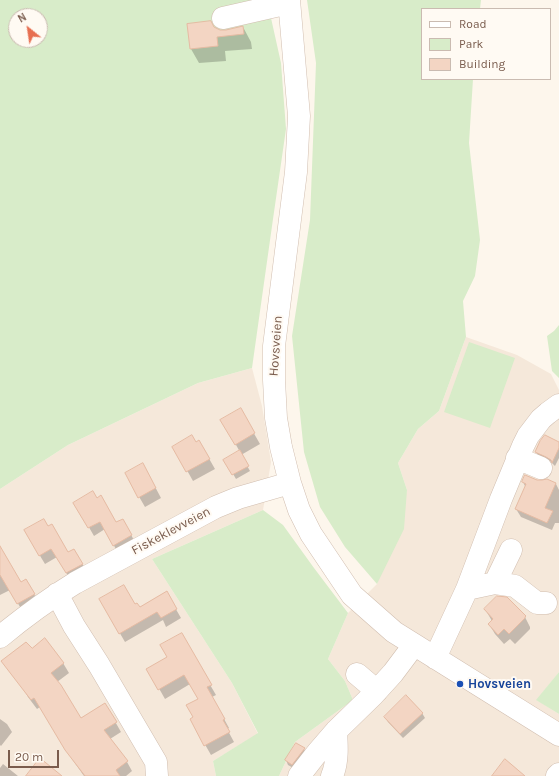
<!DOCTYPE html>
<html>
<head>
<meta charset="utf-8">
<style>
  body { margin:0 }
  #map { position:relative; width:559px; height:776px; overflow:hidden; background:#fdf6ec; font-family:Karla,sans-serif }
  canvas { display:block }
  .legend { position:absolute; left:421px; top:8px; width:130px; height:72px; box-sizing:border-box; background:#fffaf3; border:1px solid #cabbb1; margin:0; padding:5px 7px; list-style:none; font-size:12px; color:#7a5c4d }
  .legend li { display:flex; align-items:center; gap:8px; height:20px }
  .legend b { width:20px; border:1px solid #cabbb1 }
  .north { position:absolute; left:8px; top:8px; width:40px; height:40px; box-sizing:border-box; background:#fffaf3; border:1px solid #cabbb1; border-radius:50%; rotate:330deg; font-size:11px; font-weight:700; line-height:16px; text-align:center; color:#7a5c4d }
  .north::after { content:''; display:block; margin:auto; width:14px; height:18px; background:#e76f51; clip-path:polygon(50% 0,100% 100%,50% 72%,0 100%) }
  .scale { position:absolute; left:8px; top:750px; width:51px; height:18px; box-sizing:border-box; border:2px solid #7a5c4d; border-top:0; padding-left:5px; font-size:12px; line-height:14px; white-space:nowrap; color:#7a5c4d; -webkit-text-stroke:3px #fffaf3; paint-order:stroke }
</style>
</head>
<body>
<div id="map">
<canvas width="559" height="776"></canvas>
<ul class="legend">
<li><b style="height:5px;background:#fff"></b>Road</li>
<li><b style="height:11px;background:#d8ecc9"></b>Park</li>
<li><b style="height:11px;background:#f3d5c3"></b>Building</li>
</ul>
<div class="north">N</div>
<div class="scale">20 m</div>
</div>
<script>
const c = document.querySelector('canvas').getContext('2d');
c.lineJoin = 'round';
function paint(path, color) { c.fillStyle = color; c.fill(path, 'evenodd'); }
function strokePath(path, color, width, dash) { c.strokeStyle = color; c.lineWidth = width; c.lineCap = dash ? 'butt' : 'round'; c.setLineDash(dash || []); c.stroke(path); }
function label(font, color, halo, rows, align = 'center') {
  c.font = font + ' Karla,sans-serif'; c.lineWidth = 4; c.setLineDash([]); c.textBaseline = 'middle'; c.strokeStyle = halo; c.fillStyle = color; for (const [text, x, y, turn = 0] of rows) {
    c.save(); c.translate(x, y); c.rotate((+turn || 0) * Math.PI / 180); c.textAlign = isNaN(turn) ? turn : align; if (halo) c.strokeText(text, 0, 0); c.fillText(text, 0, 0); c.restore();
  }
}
paint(new Path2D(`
  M466,337L517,355L551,374L559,390V672L537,700L559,714V776H279L295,742L353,700L345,681L328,659L348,613L377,584L407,490L398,463L418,429L439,411Z
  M252,368L262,406L271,462L263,510L152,559L232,683L258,734L213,761L216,776H0V489L68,445L198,383Z`), '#f5e8da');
paint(new Path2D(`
  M0,0H267L281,63L286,129L273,219L252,368L198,383L68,445L0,489ZM16,16H40V40H16Z
  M307,0H481L480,9H422V79H473L469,143L480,240L475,276L463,301L466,337L439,411L418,429L398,463L407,490L404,529L377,584L345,547L320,507L304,452L292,336L310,220L316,63Z
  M559,325V378L552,371L547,336L554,331Z
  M469,342L515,358L490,428L444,412Z
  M263,510L283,525L314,568L348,613L328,659L345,681L353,700L295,742L279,776H216L213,761L258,733L232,683L152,559Z
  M559,672V714L536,700Z`), '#d8ecc9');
paint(new Path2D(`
  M243,27L251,42L252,49L225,51L226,61L199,63L191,49L219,31H226Z
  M240,409L260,444L241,455L250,471L236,479L225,460L240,452L222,420Z
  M199,441L215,469L193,481L174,447L195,443Z
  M559,443V458L555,466L550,461L538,456L536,452Z
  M143,464L161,498L145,507L126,474Z
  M547,480L556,484L559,490V523H555L552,530L521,517L516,509L526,488L523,482Z
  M75,503L116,524L123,520L136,544L118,553L105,529L94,536Z
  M48,527L68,554L74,550L87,572L71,581L57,557L45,564L25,531Z
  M0,548L20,583L26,580L39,603L23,612L10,590L0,595Z
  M166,592L181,618L166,627L163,620L125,642L100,599L135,606L139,608Z
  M485,609L525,617L530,627V629L515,644L510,639L504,644L495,634L489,624L492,621Z
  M181,635L216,695L212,697L229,728L227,729L234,742L211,755L191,720L194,718L199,699L190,684L165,699L148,669L168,657Z
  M63,663L69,673L57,682L80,719L105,704L121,732L110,739L127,762L132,771L126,776H84L72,759L40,707L37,709L28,697L23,688Z
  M422,713L425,718L403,738L388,722L385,717Z
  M0,719L7,724L12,732L1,746L0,745Z
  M304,749L307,754L295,769L288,765L286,760Z
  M3,764L18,776H0V768Z`), '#0003');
const building = new Path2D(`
  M211,21L214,27L220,30H226L243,26L244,34L217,37L218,46L190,49L187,24Z
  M241,408L255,433L235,445L220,420Z
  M192,435L196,442L199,440L210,459L186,472L172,447Z
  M545,435L559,442V448L552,463L551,460L546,457L535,452L540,441Z
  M240,450L249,466L232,475L223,460Z
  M143,463L156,488L138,498L125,473Z
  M525,475L537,480H542L547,479L556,483L545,508L553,511L547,523L515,509L526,484L522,482Z
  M93,491L97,498L101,495L116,522L123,519L132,535L113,546L100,522L88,528L73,503Z
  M44,519L48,526L52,524L68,552L74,549L83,564L66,573L51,549L39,556L24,530Z
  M0,546L21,582L26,579L35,594L17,604L0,575Z
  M124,585L135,604L137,603L140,607L167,591L177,609L161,618L157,612L119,634L99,599Z
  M497,596L507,597L526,616L525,617V618L509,634L504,629L498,635L488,624L493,619L484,609Z
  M182,633L212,685L207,687L225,719L223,720L230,732L204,746L190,719L193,717L186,705L198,699L184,675L158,690L146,669L167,657L160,645Z
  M45,638L64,663L51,673L61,685L81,718L105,703L117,722L104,730L128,761L116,770L120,776H85L65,750L34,698L31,700L1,661L26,642L32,648Z
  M406,695L423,713L400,734L384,717Z
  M296,743L305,748L292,765L285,760Z
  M40,758L62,776H26Z
  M505,759L525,776H492Z`);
paint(building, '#f3d5c3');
strokePath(building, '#e6bba3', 1);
const minor = new Path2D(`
  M289,0L299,116L296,172L274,346V380L276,418L281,447L290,483L299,510L311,534L352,595L394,632L559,735
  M223,18L289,3
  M517,458L541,468
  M495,583L511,550
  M467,589L495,583L515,586L537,603H546
  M57,594L74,626L99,665L156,762L157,776
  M0,637C24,617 49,599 75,583L216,507L238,498L290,483
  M435,658L467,589L501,499L523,446L528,436L541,419L548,413L559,405
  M357,674L377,691
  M299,776L317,753L336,731L373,695L393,673L414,645
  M332,776C338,762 337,746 336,731
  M557,776L559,774`);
strokePath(minor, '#d1beb0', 23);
strokePath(minor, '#fff', 22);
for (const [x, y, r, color] of [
  [460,684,4,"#1a4fb4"]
]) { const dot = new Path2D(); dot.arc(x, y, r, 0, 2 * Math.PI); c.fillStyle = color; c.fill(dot); strokePath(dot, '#fffaf3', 1.5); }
label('13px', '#7a5c4d', '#fffaf3', [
  ["Hovsveien",276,346,-86],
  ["Fiskeklevveien",171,531,-28]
]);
label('bold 13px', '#164399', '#fffaf3', [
  ["Hovsveien",468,684]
], 'left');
</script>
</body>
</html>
